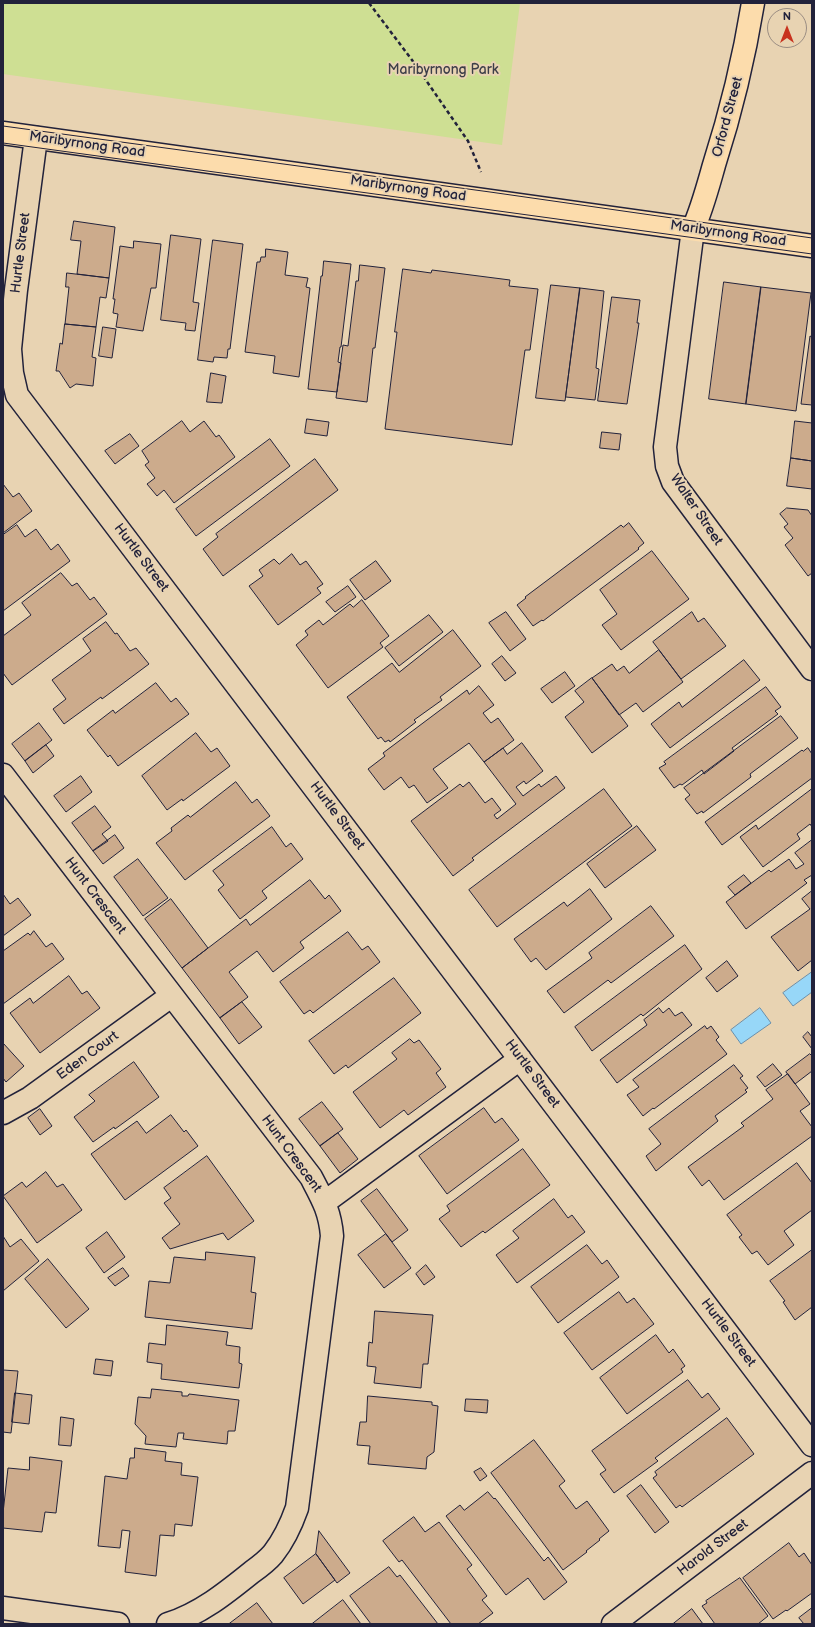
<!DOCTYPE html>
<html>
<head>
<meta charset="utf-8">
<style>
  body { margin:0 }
  #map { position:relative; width:815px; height:1627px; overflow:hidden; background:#e8d3b2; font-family:"Balsamiq Sans",sans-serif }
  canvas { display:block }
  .frame { position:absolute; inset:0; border:4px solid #22223b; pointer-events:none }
  .north { position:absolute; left:767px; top:8px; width:40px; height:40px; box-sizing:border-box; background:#e8d3b2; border:1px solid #998c82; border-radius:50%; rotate:0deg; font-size:11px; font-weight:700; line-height:16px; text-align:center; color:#22223b }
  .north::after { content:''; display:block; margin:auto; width:14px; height:18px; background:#c8321e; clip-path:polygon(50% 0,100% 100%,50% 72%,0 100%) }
</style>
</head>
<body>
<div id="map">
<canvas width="815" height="1627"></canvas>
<div class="frame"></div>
<div class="north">N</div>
</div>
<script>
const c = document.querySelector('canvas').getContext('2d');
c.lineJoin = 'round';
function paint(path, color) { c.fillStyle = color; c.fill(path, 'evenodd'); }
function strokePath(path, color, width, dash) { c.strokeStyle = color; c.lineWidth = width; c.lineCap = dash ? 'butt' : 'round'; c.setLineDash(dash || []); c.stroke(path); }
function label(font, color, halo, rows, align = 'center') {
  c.font = font + ' "Balsamiq Sans",sans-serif'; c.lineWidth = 4; c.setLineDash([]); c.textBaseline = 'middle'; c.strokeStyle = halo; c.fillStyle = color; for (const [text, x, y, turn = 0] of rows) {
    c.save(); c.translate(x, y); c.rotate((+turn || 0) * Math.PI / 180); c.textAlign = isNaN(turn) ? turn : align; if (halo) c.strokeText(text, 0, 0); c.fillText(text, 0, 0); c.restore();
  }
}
paint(new Path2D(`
  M3,3H520L502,145L3,74Z`), '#cedf93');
const water = new Path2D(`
  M812,972V992L793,1006L783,993Z
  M760,1008L771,1023L741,1044L731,1030Z`);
paint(water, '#97d7f8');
strokePath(water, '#688fac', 1);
const building = new Path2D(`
  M74,221L115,227L109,278L77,274L81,241L71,240Z
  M171,235L201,239L193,302L199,303L195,331L185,330L186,323L161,320Z
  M213,240L243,244L230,349H228L227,358L214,357L213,362L198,360Z
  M134,241L161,244L156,288H151L143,331L116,327L118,314L113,313L115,299H113L120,246L133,248Z
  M266,249L288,252L285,275L308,278L306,287L310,288L299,377L273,373L275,356L245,352L257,262H260L261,257H265Z
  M324,261L351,264L341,347H340L338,362L341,363L337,392L308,389L321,276H322Z
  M360,265L385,268L375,348H373L367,402L336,398L343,345L348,346L356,281H358Z
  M403,269L431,273L432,270L510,280L509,286L538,289L530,350H525L512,445L385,429L397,332H395Z
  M67,273L109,278L106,298L100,297L96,327L65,324L69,287H66Z
  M724,282L761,287L746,404L709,399Z
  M551,285L580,288L565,401L536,398Z
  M761,287L811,293L796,411L746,404Z
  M580,288L604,291L596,368L599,369L595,400L566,397Z
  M612,297L640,300L637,323H639L627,404L598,401Z
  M65,324L96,327L92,357L96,358L93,386L76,384L70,388L59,371H56L60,343L62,344Z
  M103,327L116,329L112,358L99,356Z
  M812,334V405L801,404L810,336L812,337Z
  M211,373L226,376L222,403L207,402Z
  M307,419L329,422L327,436L305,433Z
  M182,421L190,432L204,421L216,437L219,435L235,457L174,503L164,490L157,496L147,484L155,478L145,465L149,462L142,451Z
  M795,421L812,423V461L791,458Z
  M602,432L621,434L619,450L600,448Z
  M130,434L139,446L115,464L105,451Z
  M270,439L290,466L196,536L176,509Z
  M791,458L812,461V489L787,486Z
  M315,459L338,490L223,576L203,549L218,537L216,534Z
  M3,484L13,497L19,493L32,511L3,533Z
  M787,508L808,510L812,516V573L808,576L785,545L793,538L784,527L788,524L780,514Z
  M629,523L644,543L638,548L639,549L543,621L542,620L533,626L517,605L526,598L525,597L621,525L623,527Z
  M17,525L25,537L36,529L51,550L58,544L70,561L3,611V535Z
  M652,551L689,599L621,650L602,625L617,614L600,590Z
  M292,554L300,565L306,561L323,584L317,588L321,593L278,625L249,586L263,576L259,570L274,559L279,564Z
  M376,561L391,581L365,600L350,580Z
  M61,573L72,586L77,583L90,600L94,597L107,614L12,685L3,673V636L31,615L22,603Z
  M348,586L356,597L335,612L326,602Z
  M362,600L389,636L380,643L383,647L328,688L296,645L308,635L305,631L319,620L323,625L350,604L353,607Z
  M506,612L526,639L510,651L489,623Z
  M692,612L698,622L704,618L726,646L681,679L653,642Z
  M429,615L443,632L399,666L385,648Z
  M106,622L115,634L117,633L130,651L136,648L149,664L102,699L101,697L64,724L53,709L66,699L52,680L91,651L83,639Z
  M453,630L481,666L440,697L442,700L414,720L416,722L390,742L389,740L385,742L381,737L378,739L347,697L392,663L399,672Z
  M659,650L683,682L643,712L636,703L619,715L592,678L612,664L617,671L624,666L629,673Z
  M502,656L516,673L505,681L492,664Z
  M744,660L760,680L670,748L651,724L679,702L682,707Z
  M565,672L575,686L552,703L541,689Z
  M592,678L628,726L592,753L565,717L584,702L575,691Z
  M156,683L171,702L176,698L189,714L118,766L110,755L108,757L87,730L113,710L115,713Z
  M479,686L494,705L483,713L491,723L498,718L514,740L484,762L469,743L433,769L448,788L427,803L414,785L409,788L401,777L384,790L368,769L385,756L383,753L467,690L469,694Z
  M766,687L781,707L775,711L778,714L732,748L734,751L704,774L702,770L682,785L680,784L674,788L659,768L666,764L664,762Z
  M781,716L798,738L750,774L751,777L703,813L702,811L697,814L685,799L690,795L684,788Z
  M39,723L52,740L25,761L12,744Z
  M196,733L211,752L217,748L230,766L183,801L182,799L167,810L142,776Z
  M522,743L543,771L526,784L524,781L516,787L523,796L539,784L541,787L556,776L565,788L472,858L474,860L453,876L411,821L460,784L463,787L469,782L485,803L492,798L501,810L494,815L497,819L516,804L484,762L503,748L507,754Z
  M46,745L54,756L33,773L25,761Z
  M808,748L812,754V778L722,845L705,822L802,750L803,751Z
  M81,776L92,792L66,812L54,796Z
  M236,782L252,803L257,799L270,816L185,880L156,843L172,831L171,828L188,815L190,817Z
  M604,789L632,826L497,927L469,890Z
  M812,789V827L810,824L797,834L800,839L763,867L740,837L756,825L758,829Z
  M95,806L111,827L102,834L108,841L93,851L72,823Z
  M637,826L656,850L605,888L587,864Z
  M272,827L286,847L291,843L303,859L262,891L267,898L240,919L218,890L224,885L213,871Z
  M115,835L124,848L103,864L93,851Z
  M812,840V875L804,880L807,883L746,929L726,902L769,870L771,872L789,859L796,869L804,864L795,853Z
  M138,859L168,898L143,916L114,877Z
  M744,875L751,883L735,895L728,887Z
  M310,880L325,899L329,895L341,911L300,942L304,948L273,972L257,951L229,972L248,997L220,1018L182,968L246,919L250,925Z
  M590,889L612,919L546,970L536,958L531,962L514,939L564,902L567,906Z
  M812,891V960L798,971L771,937L810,909L802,899Z
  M3,894L10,904L18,898L31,915L3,936Z
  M171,899L208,948L182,968L145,919Z
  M651,906L674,936L611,983L608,980L564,1013L547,991L592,958L589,953Z
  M34,931L46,947L52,943L64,959L3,1004V951L28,933L30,935Z
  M348,932L362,950L368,946L380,962L313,1013L310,1010L304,1014L280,982Z
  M685,945L702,969L643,1016L641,1014L592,1051L575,1027Z
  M727,961L738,976L717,992L706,978Z
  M69,976L82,994L87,991L100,1008L40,1053L10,1013L30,998L33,1003Z
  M394,978L421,1013L348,1068L346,1065L334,1074L309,1041Z
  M242,1002L262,1027L239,1044L220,1018Z
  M659,1008L663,1013L669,1008L675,1016L682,1012L692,1025L617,1083L600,1060L647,1025L644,1020Z
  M705,1026L707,1029L711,1026L719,1037L716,1040L727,1054L654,1109L653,1108L643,1116L627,1095L639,1087L633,1080Z
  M808,1032L812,1037V1049L803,1037Z
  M410,1039L414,1043L419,1040L441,1069L436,1073L446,1087L408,1115L404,1110L380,1128L353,1092L397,1059L392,1053Z
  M3,1043L24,1066L6,1082L3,1078Z
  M810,1054L812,1056V1071L795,1084L786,1072Z
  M134,1062L159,1097L115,1129L114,1127L93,1142L74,1117L95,1101L89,1095Z
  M773,1064L782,1075L765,1087L757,1077Z
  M734,1065L743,1076L740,1078L748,1088L745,1090L747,1092L715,1116L718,1121L656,1171L646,1156L661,1144L649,1129Z
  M788,1074L810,1104L800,1111L812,1127V1136L724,1200L709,1180L702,1186L688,1167L744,1126L741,1123L773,1099L766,1090Z
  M322,1102L343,1129L320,1146L299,1119Z
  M484,1108L495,1123L502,1118L519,1140L447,1194L419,1156Z
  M40,1109L52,1126L40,1135L28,1118Z
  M171,1115L184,1132L186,1130L198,1146L125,1200L91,1154L137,1121L146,1133Z
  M338,1133L358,1159L340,1173L320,1146Z
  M523,1149L550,1185L485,1233L483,1231L461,1247L439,1219L450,1211L447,1206Z
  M207,1156L254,1221L228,1240L223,1233L170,1249L162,1238L180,1224L164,1203L171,1198L164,1188Z
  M797,1163L812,1183V1210L784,1231L794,1245L768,1265L757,1251L752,1254L739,1237L742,1235L727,1215Z
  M46,1172L57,1187L63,1184L82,1210L37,1243L3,1196L22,1182L26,1187Z
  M377,1189L408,1230L392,1242L361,1201Z
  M554,1199L568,1218L572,1215L585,1232L517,1283L496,1255L519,1238L513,1231Z
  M107,1232L125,1257L104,1273L86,1248Z
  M386,1234L411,1268L384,1288L358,1255Z
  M3,1236L10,1247L21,1239L39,1261L3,1291Z
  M587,1245L602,1264L607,1260L619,1277L558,1323L531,1287Z
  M812,1250V1307L795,1320L783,1302L785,1301L770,1281Z
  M206,1252L255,1257L251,1292L256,1293L252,1329L145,1317L149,1281L170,1283L174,1257L205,1260Z
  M48,1259L89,1309L66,1328L25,1279Z
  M426,1265L435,1277L424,1285L416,1274Z
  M123,1268L129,1276L115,1286L108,1278Z
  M619,1292L627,1303L634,1298L654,1324L592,1370L564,1333Z
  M375,1311L433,1315L428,1364H423L421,1388L374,1383L376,1367L367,1366L369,1342L372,1343Z
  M167,1325L228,1332L226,1345L240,1347L239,1363L242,1364L239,1388L161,1379L162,1364L147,1362L149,1343L165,1345Z
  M656,1335L669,1353L673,1349L685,1366L681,1369L683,1372L627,1414L600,1378Z
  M96,1359L113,1361L111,1376L94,1374Z
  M3,1370L18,1371L11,1433L3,1432Z
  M688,1380L702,1398L708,1393L720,1409L655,1458L658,1461L614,1493L600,1474L606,1470L592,1451Z
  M152,1389L182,1392V1396H188L189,1394L239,1400L235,1431H228L227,1444L183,1439L184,1433H178L176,1447L145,1444L146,1436L135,1424L138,1397L150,1398Z
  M15,1393L32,1395L29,1424L12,1422Z
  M368,1396L432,1402V1405L438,1406L434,1452L427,1457L426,1469L368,1464L370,1446L357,1445L360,1422H366Z
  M466,1399L488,1400L487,1413L465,1411Z
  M61,1417L74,1419L71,1446L59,1445Z
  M727,1418L754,1454L682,1507L680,1505L676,1508L653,1478L657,1475L655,1472Z
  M534,1440L565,1481L559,1486L576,1509L587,1501L609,1531L599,1539L600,1540L586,1551L587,1552L563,1570L491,1473Z
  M135,1448L166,1452L165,1461L182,1463L181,1475L198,1477L192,1526L175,1524L174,1536L160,1535L156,1576L125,1572L130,1531L122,1530L120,1548L98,1546L105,1476L127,1479L130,1458H134Z
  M30,1457L62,1461L56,1513L45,1512L42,1532L3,1528V1513L8,1468L29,1470Z
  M481,1468L487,1476L480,1481L474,1472Z
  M641,1485L669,1522L655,1533L627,1496Z
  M488,1492L494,1499L495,1498L544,1561L548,1557L567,1582L544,1600L528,1578L506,1595L446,1516L460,1505L464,1510Z
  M414,1517L425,1532L439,1522L472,1565L467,1569L487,1596L482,1600L493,1613L478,1624H451L402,1560L399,1562L383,1541Z
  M319,1531L350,1573L337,1583L316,1554Z
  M789,1543L799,1557L804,1553L812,1565V1593L787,1611L786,1610L773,1619L743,1578Z
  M316,1554L335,1580L303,1604L284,1578Z
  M389,1567L397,1577L400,1575L438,1624H371L350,1596Z
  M740,1578L768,1616L758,1624H715L702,1606L707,1603L706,1601Z
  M343,1600L361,1624H312Z
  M257,1603L273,1624H229Z
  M812,1608V1624H804L799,1618Z
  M692,1609L703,1624H673Z`);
paint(building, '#ccab8c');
strokePath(building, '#22223b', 1);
const minor = new Path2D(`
  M36,138L16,290L10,349L12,373L17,395L812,1445
  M693,229L665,447L667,466L673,482L812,669
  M3,775L311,1177C322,1198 330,1211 332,1236L297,1508C291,1525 284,1540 273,1554C267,1561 259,1567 252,1572C226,1593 200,1614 168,1624
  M3,1113L30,1098L171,996
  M325,1202L520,1059
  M3,1608L118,1624
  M613,1624L812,1473`);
const major = new Path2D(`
  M3,133L812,246
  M693,229C702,209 708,186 714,165C731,112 744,58 753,3`);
strokePath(minor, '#22223b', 25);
strokePath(major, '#22223b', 25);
strokePath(new Path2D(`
  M369,3L412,60L468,141L481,172`), '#22223b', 2.5, [4, 3]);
strokePath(minor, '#e8d3b2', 22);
strokePath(major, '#fcdcac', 22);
strokePath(new Path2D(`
  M3,126L490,192L812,238
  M3,143L812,254`), '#22223b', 1);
label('14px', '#3c3e48', '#e8d3b2', [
  ["Maribyrnong Park",443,70]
]);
label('14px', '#22223b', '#e8d3b2', [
  ["Orford Street",728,117,-75],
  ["Maribyrnong Road",87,145,8],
  ["Maribyrnong Road",408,189,8],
  ["Maribyrnong Road",728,234,8],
  ["Hurtle Street",21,253,-83],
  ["Walter Street",696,510,56],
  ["Hurtle Street",141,558,53],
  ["Hurtle Street",337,816,53],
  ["Hunt Crescent",95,896,53],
  ["Eden Court",88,1056,-36],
  ["Hurtle Street",532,1074,53],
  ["Hunt Crescent",291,1154,54],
  ["Hurtle Street",728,1333,53],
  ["Harold Street",713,1548,-37]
]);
</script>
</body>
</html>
